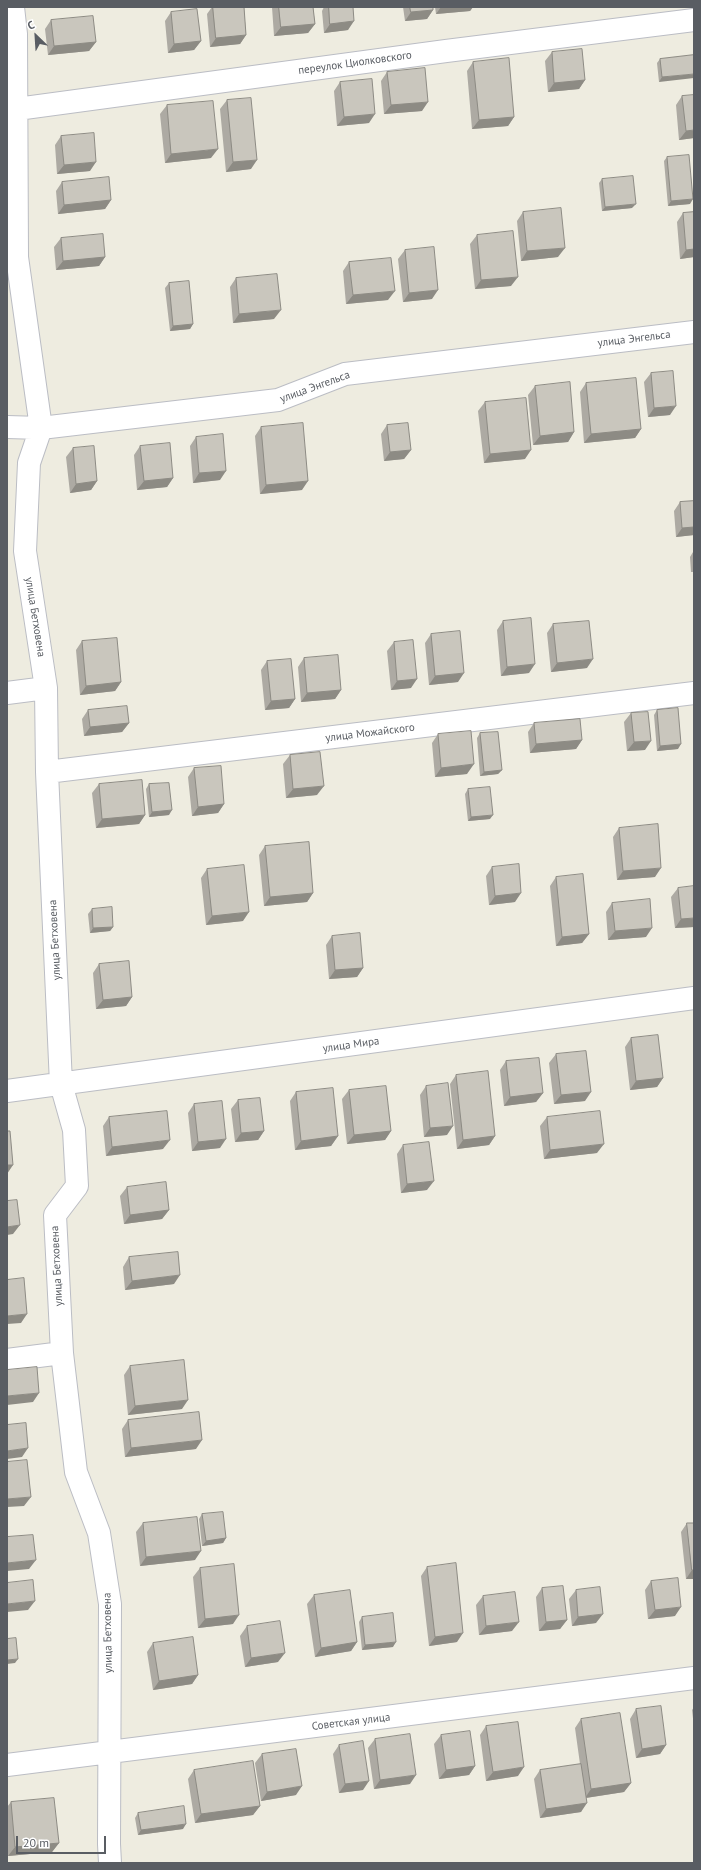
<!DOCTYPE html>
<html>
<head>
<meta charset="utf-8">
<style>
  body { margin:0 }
  #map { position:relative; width:701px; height:1870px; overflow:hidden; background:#eeece0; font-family:"PT Sans",sans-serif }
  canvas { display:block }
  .frame { position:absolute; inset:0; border:8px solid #595d63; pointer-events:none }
  .north { position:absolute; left:16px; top:16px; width:40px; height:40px; -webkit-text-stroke:3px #fff; paint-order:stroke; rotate:335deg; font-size:11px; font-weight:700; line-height:16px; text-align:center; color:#595d63 }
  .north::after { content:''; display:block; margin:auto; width:14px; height:18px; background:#595d63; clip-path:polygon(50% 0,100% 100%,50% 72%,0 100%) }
  .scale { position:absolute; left:16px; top:1836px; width:90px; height:18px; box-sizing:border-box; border:2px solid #595d63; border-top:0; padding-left:5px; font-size:12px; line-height:14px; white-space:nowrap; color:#595d63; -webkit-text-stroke:3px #fff; paint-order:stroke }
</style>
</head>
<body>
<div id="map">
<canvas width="701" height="1870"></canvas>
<div class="frame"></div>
<div class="north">С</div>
<div class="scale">20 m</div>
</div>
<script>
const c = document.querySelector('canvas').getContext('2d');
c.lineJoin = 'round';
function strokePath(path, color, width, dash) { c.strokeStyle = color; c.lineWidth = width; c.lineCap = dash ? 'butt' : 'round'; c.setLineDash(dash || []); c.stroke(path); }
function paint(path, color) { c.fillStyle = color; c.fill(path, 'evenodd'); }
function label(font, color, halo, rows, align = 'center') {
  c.font = font + ' "PT Sans",sans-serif'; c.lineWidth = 3.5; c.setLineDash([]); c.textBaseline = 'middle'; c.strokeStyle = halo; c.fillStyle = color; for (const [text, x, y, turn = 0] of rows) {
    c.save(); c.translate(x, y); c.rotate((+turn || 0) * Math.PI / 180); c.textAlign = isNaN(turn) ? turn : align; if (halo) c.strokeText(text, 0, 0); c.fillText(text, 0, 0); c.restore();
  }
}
const minor = new Path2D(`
  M13,7L16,34L17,257L41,428L29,463L25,551L46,688L47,772L61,1084L74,1130L77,1186L55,1215L62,1353L76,1472L99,1533L110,1604L109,1844L110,1863
  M17,109L446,51L694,20
  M7,427L41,428L278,400L345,374L694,332
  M7,693L46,688
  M47,772L694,693
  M7,1091L694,998
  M7,1360L62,1353
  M7,1765L694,1678`);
strokePath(minor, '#bbbdc4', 24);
strokePath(minor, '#fff', 22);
paint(new Path2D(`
  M212,7H244L246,35L240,44L210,47L207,14Z
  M272,7H313L315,24L308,33L274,36Z
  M324,7H353L348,30L324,33L322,11Z
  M403,7H433V10L427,19L405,21Z
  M435,7H473L470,11L436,14Z
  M171,12L201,41L194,50L168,53L165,21Z
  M51,20L96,42L89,51L48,55L45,29Z
  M552,52L585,80L579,89L548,92L545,61Z
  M694,55L659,82L657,63L660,59Z
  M473,62L514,117L508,126L472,129L467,71Z
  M387,72L422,111L384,114L381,81Z
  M340,82L369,123L337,126L334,91Z
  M682,96L694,138L679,140L676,105Z
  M227,100L251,169L226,172L220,109Z
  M167,105L211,158L165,163L160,114Z
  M61,136L90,171L57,174L55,145Z
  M667,157L690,204L668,206L664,161Z
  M602,179L632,208L602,211L599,183Z
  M62,182L111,200L105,209L58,214L56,191Z
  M523,212L558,257L521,261L517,221Z
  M694,212V257L680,259L677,222L683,213Z
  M477,235L511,286L475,289L470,244Z
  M61,238L105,257L99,266L56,270L54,247Z
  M405,250L432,299L403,302L398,259Z
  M349,262L388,300L346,304L343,271Z
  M236,278L274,319L233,323L230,287Z
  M169,283L193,324L190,329L170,331L165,288Z
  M651,373L670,415L648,417L644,382Z
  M586,383L641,429L635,438L584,443L580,392Z
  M535,386L574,432L568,442L533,445L528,395Z
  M485,402L525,459L484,463L478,411Z
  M387,425L411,450L404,459L384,461L381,434Z
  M261,427L302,490L260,494L255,436Z
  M196,437L220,480L193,483L190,446Z
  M140,446L173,478L167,487L137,490L134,455Z
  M73,448L97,481L91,490L70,493L66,457Z
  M694,501V535L676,537L674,511L680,502Z
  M693,552H694V572H691L690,557Z
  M503,621L529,673L501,676L497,630Z
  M553,624L587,668L551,672L547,633Z
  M431,634L458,682L429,685L425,643Z
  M82,641L121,682L115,691L80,695L76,650Z
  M394,642L411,688L391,690L387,651Z
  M304,658L341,690L335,699L301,702L298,667Z
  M267,661L295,699L289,708L265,710L261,670Z
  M88,710L129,723L122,732L84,736L82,719Z
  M657,710L678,749L657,751L654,715Z
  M631,713L645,750L627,751L624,722Z
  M534,723L582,740L576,749L530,753L528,732Z
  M480,733L502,770L498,774L480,776L477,738Z
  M438,734L467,774L435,777L432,743Z
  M290,755L317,795L286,798L283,764Z
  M194,768L224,804L218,813L192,816L188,777Z
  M99,784L145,815L139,824L96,828L92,793Z
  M149,784L169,815L149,817L146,789Z
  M468,789L490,819L468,821L465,794Z
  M619,828L655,877L617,880L613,837Z
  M265,846L313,893L307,902L264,906L259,855Z
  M492,867L515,902L489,905L486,876Z
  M207,869L243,921L206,925L201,878Z
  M556,877L589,934L582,943L556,946L550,886Z
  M678,888L694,927L675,928L671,897Z
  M612,903L646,937L608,940L606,912Z
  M92,909L113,927L110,931L90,933L88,914Z
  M332,936L363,968L357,977L329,979L326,945Z
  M99,964L132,997L126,1006L96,1009L93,973Z
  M631,1038L663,1078L657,1087L630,1090L625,1047Z
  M556,1054L585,1101L554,1104L549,1063Z
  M506,1061L543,1093L536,1102L504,1106L500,1070Z
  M456,1075L495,1136L489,1145L457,1149L450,1084Z
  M426,1086L447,1135L424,1137L420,1095Z
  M349,1090L391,1131L385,1140L347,1144L342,1099Z
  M296,1092L338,1136L331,1146L295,1150L290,1101Z
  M238,1100L264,1131L258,1140L235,1142L231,1109Z
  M194,1104L220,1148L192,1151L188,1113Z
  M109,1117L163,1149L106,1156L103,1126Z
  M547,1117L597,1153L544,1159L540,1126Z
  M403,1145L427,1190L401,1193L397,1154Z
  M127,1187L169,1210L162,1219L124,1224L120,1196Z
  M129,1257L174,1284L125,1290L123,1267Z
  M130,1366L182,1409L128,1415L124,1375Z
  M128,1420L196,1449L125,1457L122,1429Z
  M202,1514L226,1538L223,1543L202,1546L199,1519Z
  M143,1523L195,1560L140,1566L136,1532Z
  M687,1523L694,1579H686L681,1532Z
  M427,1567L457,1642L429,1646L421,1576Z
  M200,1568L233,1624L198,1628L193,1577Z
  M651,1581L675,1616L648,1619L645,1590Z
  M542,1588L567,1620L560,1629L539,1631L536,1597Z
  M576,1590L596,1623L572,1626L569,1599Z
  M314,1595L357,1642L351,1651L315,1657L307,1604Z
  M483,1596L512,1631L479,1635L476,1605Z
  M362,1617L393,1647L362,1650L359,1622Z
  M247,1626L278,1662L245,1667L240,1636Z
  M153,1643L198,1675L192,1684L153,1690L147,1652Z
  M694,1707V1727L692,1710Z
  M636,1709L666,1745L660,1754L636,1758L630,1719Z
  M581,1719L631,1783L624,1792L586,1798L581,1812L540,1818L534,1779L540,1770L580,1764L575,1728Z
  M486,1726L518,1776L486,1781L480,1735Z
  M441,1735L475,1766L469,1775L439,1779L434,1744Z
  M375,1739L410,1784L374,1789L368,1748Z
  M339,1745L363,1790L339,1793L333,1754Z
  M262,1754L296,1795L261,1801L255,1763Z
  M194,1770L260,1806L253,1815L195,1823L188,1779Z
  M11,1802L59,1843L52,1852L8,1856L7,1841V1807Z
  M138,1813L183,1829L138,1835L135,1818Z`), '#adaaa3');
paint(new Path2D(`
  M441,7H473L470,11L436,14Z
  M433,10L427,19L405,21L411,12Z
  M354,21L348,30L324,33L330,24Z
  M315,24L308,33L274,36L281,27Z
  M246,35L240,44L210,47L216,38Z
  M201,41L194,50L168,53L174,44Z
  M96,42L89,51L48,55L54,46Z
  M694,74V78L659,82L662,77Z
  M585,80L579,89L548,92L554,83Z
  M428,102L422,111L384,114L391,105Z
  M375,114L369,123L337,126L344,117Z
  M514,117L508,126L472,129L479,120Z
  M694,130V138L679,140L686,131Z
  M218,149L211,158L165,163L171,154Z
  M257,160L251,169L226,172L233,162Z
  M96,162L90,171L57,174L64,165Z
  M693,199L690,204L668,206L671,201Z
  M111,200L105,209L58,214L64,205Z
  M636,204L632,208L602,211L605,207Z
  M565,248L558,257L521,261L527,251Z
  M694,249V257L680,259L686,250Z
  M105,257L99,266L56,270L63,261Z
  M518,277L511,286L475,289L481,280Z
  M438,290L432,299L403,302L409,293Z
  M395,291L388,300L346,304L353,295Z
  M281,310L274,319L233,323L239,314Z
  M193,324L190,329L170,331L173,326Z
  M676,406L670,415L648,417L654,408Z
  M641,429L635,438L584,443L591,434Z
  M574,432L568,442L533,445L540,436Z
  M411,450L404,459L384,461L390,452Z
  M531,450L525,459L484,463L490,454Z
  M226,471L220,480L193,483L199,473Z
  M173,478L167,487L137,490L144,481Z
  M97,481L91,490L70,493L76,484Z
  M308,481L302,490L260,494L266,485Z
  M694,527V535L676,537L682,528Z
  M593,659L587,668L551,672L557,663Z
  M535,664L529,673L501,676L507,667Z
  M464,673L458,682L429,685L435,676Z
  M417,679L411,688L391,690L397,681Z
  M121,682L115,691L80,695L86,686Z
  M341,690L335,699L301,702L307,693Z
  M295,699L289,708L265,710L271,701Z
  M129,723L122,732L84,736L90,727Z
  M582,740L576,749L530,753L536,744Z
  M651,741L645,750L627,751L634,742Z
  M681,744L678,749L657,751L660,746Z
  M474,764L467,774L435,777L441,768Z
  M502,770L498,774L480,776L484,772Z
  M324,786L317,795L286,798L293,789Z
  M224,804L218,813L192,816L198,807Z
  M172,810L169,815L149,817L152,812Z
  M145,815L139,824L96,828L102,819Z
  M493,815L490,819L468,821L471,817Z
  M661,868L655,877L617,880L623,871Z
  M313,893L307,902L264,906L270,897Z
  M521,893L515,902L489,905L495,896Z
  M249,912L243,921L206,925L212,916Z
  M694,918V927L675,928L681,919Z
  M113,927L110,931L90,933L93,928Z
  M652,928L646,937L608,940L615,931Z
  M589,934L582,943L556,946L562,937Z
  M363,968L357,977L329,979L335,970Z
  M132,997L126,1006L96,1009L103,1000Z
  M663,1078L657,1087L630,1090L636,1081Z
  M591,1092L585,1101L554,1104L561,1095Z
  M543,1093L536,1102L504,1106L510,1097Z
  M453,1126L447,1135L424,1137L430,1128Z
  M264,1131L258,1140L235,1142L241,1133Z
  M391,1131L385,1140L347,1144L354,1135Z
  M338,1136L331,1146L295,1150L301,1141Z
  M495,1136L489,1145L457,1149L463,1140Z
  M226,1139L220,1148L192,1151L198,1142Z
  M170,1140L163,1149L106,1156L112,1147Z
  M604,1144L597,1153L544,1159L550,1150Z
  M7,1165H13L7,1174Z
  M434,1181L427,1190L401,1193L407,1184Z
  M169,1210L162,1219L124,1224L130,1215Z
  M20,1225L13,1234L7,1235V1227Z
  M180,1275L174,1284L125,1290L132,1281Z
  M27,1314L21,1323L7,1324V1316Z
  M39,1393L33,1402L7,1405V1396Z
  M188,1400L182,1409L128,1415L135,1406Z
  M202,1440L196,1449L125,1457L131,1448Z
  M28,1448L22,1457L7,1459V1451Z
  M31,1497L24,1506L7,1507V1499Z
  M226,1538L223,1543L202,1546L206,1541Z
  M201,1551L195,1560L140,1566L146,1557Z
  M36,1560L29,1569L7,1571V1563Z
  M692,1570H694V1579H686Z
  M35,1601L28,1610L7,1612V1604Z
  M681,1607L675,1616L648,1619L655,1610Z
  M603,1614L596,1623L572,1626L578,1617Z
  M239,1615L233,1624L198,1628L205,1619Z
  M567,1620L560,1629L539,1631L546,1622Z
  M519,1622L512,1631L479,1635L486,1626Z
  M463,1633L457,1642L429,1646L435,1637Z
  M357,1642L351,1651L315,1657L321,1648Z
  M396,1642L393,1647L362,1650L365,1645Z
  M285,1653L278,1662L245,1667L251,1658Z
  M18,1659L15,1663L7,1664V1660Z
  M198,1675L192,1684L153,1690L159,1681Z
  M666,1745L660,1754L636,1758L642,1749Z
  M475,1766L469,1775L439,1779L446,1770Z
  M524,1767L518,1776L486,1781L493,1772Z
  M416,1775L410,1784L374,1789L380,1780Z
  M369,1781L363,1790L339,1793L345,1784Z
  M631,1783L624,1792L585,1798L591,1789Z
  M302,1786L296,1795L261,1801L267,1792Z
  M587,1803L581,1812L540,1818L546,1809Z
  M260,1806L253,1815L195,1823L201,1814Z
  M186,1824L183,1829L138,1835L141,1830Z
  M59,1843L52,1852L8,1856L15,1847Z`), '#8d8b84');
const building = new Path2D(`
  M213,7H244L246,35L216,38Z
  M279,7H313L315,24L281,27Z
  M329,7H353L354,21L330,24Z
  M410,7H433V10L411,12Z
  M197,9L201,41L174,44L171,12Z
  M93,16L96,42L54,46L51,20Z
  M582,49L585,80L554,83L552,52Z
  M694,55V74L662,77L660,59Z
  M509,58L514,117L479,120L473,62Z
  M425,68L428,102L391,105L387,72Z
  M372,79L375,114L344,117L340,82Z
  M694,95V130L686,131L682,96Z
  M251,98L257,160L233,162L227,100Z
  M213,101L218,149L171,154L167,105Z
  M94,133L96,162L64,165L61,136Z
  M689,155L693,199L671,201L667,157Z
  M633,176L636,204L605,207L602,179Z
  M109,177L111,200L64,205L62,182Z
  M561,208L565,248L527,251L523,212Z
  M694,212V249L686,250L683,213Z
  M513,231L518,277L481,280L477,235Z
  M103,234L105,257L63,261L61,238Z
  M434,247L438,290L409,293L405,250Z
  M391,258L395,291L353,295L349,262Z
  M277,274L281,310L239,314L236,278Z
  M189,281L193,324L173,326L169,283Z
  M673,371L676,406L654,408L651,373Z
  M636,378L641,429L591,434L586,383Z
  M570,382L574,432L540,436L535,386Z
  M526,398L531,450L490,454L485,402Z
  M303,423L308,481L266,485L261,427Z
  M408,423L411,450L390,452L387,425Z
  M223,434L226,471L199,473L196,437Z
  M170,443L173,478L144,481L140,446Z
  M94,446L97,481L76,484L73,448Z
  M694,501V527L682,528L680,502Z
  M531,618L535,664L507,667L503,621Z
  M589,621L593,659L557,663L553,624Z
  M460,631L464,673L435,676L431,634Z
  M117,638L121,682L86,686L82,641Z
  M413,640L417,679L397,681L394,642Z
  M338,655L341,690L307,693L304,658Z
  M291,659L295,699L271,701L267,661Z
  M127,706L129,723L90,727L88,710Z
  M678,708L681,744L660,746L657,710Z
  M648,712L651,741L634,742L631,713Z
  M580,719L582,740L536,744L534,723Z
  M471,731L474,764L441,768L438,734Z
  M498,732L502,770L484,772L480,733Z
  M320,752L324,786L293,789L290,755Z
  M221,766L224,804L198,807L194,768Z
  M142,780L145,815L102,819L99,784Z
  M169,783L172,810L152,812L149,784Z
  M490,787L493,815L471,817L468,789Z
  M658,824L661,868L623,871L619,828Z
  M309,842L313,893L270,897L265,846Z
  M519,864L521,893L495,896L492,867Z
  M244,865L249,912L212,916L207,869Z
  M583,874L589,934L562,937L556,877Z
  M694,886V918L681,919L678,888Z
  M650,899L652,928L615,931L612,903Z
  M112,907L113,927L93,928L92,909Z
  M360,933L363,968L335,970L332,936Z
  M129,961L132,997L103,1000L99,964Z
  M658,1035L663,1078L636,1081L631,1038Z
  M586,1051L591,1092L561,1095L556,1054Z
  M539,1058L543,1093L510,1097L506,1061Z
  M488,1071L495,1136L463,1140L456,1075Z
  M448,1083L453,1126L430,1128L426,1086Z
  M386,1086L391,1131L354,1135L349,1090Z
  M333,1088L338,1136L301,1141L296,1092Z
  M260,1098L264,1131L241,1133L238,1100Z
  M222,1101L226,1139L198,1142L194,1104Z
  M167,1111L170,1140L112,1147L109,1117Z
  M600,1111L604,1144L550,1150L547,1117Z
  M7,1131H10L13,1165H7Z
  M429,1142L434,1181L407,1184L403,1145Z
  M166,1182L169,1210L130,1215L127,1187Z
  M17,1200L20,1225L7,1227V1201Z
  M178,1252L180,1275L132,1281L129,1257Z
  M24,1278L27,1314L7,1316V1280Z
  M184,1360L188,1400L135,1406L130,1366Z
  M37,1367L39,1393L7,1396V1370Z
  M199,1412L202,1440L131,1448L128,1420Z
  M26,1423L28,1448L7,1451V1425Z
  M27,1460L31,1497L7,1499V1462Z
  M223,1512L226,1538L206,1541L202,1514Z
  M197,1517L201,1551L146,1557L143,1523Z
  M687,1523H694V1570H692Z
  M33,1535L36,1560L7,1563V1537Z
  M456,1563L463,1633L435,1637L427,1567Z
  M234,1564L239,1615L205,1619L200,1568Z
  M678,1578L681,1607L655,1610L651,1581Z
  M33,1580L35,1601L7,1604V1583Z
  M563,1586L567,1620L546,1622L542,1588Z
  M600,1587L603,1614L578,1617L576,1590Z
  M350,1590L357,1642L321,1648L314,1595Z
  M515,1592L519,1622L486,1626L483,1596Z
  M393,1613L396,1642L365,1645L362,1617Z
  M280,1621L285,1653L251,1658L247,1626Z
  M193,1637L198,1675L159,1681L153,1643Z
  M16,1638L18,1659L7,1660V1639Z
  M661,1706L666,1745L642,1749L636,1709Z
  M620,1713L631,1783L591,1789L581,1719Z
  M518,1722L524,1767L493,1772L486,1726Z
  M470,1731L475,1766L446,1770L441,1735Z
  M410,1734L416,1775L380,1780L375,1739Z
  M363,1741L369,1781L345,1784L339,1745Z
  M296,1749L302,1786L267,1792L262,1754Z
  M253,1761L260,1806L201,1814L194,1770Z
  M581,1764L587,1803L546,1809L540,1770Z
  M54,1798L59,1843L15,1847L11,1802Z
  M184,1806L186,1824L141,1830L138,1813Z`);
paint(building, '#c9c6bd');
strokePath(building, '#8d8b84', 1);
label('11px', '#595d63', '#fff', [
  ["переулок Циолковского",355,63,-8],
  ["улица Энгельса",634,339,-7],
  ["улица Энгельса",315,387,-20],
  ["улица Бетховена",35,617,81],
  ["улица Можайского",370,733,-7],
  ["улица Бетховена",55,940,-93],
  ["улица Мира",351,1045,-8],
  ["улица Бетховена",57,1266,-93],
  ["улица Бетховена",108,1633,-91],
  ["Советская улица",351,1722,-7]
]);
</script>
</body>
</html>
